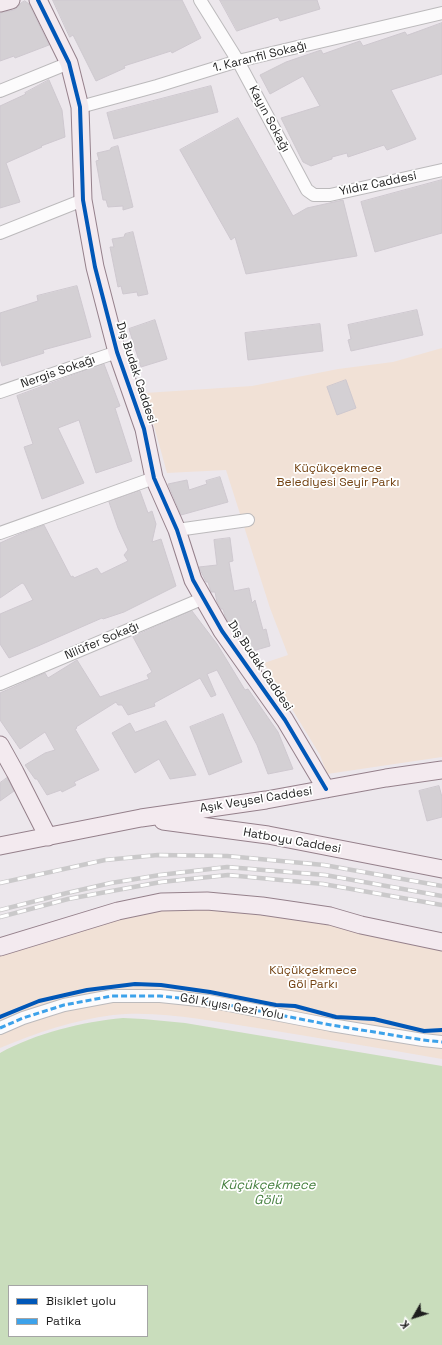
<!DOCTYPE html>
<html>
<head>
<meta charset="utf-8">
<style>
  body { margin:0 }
  #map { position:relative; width:442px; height:1345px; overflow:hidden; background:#ece7ec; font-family:"Space Grotesk",sans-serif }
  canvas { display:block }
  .legend { position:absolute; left:8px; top:1285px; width:140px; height:52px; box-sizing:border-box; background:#fff; border:1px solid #a5a5a5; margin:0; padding:5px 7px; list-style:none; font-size:12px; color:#1e1e1e }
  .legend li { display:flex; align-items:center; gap:8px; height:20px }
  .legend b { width:20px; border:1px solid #a5a5a5 }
  .north { position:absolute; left:394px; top:1297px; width:40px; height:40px; -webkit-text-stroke:3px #fff; paint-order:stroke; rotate:231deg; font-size:11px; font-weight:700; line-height:16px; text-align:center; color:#1e1e1e }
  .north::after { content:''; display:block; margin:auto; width:14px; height:18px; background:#1e1e1e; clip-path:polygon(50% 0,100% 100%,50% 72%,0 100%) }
</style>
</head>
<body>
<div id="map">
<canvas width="442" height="1345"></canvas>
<ul class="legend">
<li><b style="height:5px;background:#0057b8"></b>Bisiklet yolu</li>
<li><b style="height:5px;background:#3da2ea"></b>Patika</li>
</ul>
<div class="north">K</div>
</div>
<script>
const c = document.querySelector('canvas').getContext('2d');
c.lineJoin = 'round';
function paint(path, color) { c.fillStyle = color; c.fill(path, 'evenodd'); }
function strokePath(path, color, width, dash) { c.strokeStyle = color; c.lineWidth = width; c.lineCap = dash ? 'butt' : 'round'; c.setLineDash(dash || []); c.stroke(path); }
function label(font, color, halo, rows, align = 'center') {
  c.font = font + ' "Space Grotesk",sans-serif'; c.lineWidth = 3.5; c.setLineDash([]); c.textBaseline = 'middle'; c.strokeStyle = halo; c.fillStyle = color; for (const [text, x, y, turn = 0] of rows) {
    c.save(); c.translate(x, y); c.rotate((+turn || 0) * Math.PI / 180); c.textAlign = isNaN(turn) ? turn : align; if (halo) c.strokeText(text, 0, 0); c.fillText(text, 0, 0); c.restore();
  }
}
paint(new Path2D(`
  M442,348V757L327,774L320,755L264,663L288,655L270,608L226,470L167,473L145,393L252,386L338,369L393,362Z
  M157,909L259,911L331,922L442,949V1059C380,1048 319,1038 257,1028C211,1021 159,1010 113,1015C73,1020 36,1033 0,1048V954L44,938Z`), '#f1e1d6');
paint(new Path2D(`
  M123,1018L143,1019L185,1023L442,1066V1345H0V1053C36,1033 82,1022 123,1018ZM9,1286H147V1336H9Z`), '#c9ddbc');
const building = new Path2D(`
  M53,0H182L201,38L172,53L171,51L124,66L125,68L96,81L73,35L70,37Z
  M220,0H317L320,9L280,21L278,17L237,31Z
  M25,1L29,4L49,45L15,58L14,56L0,61V13L14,10L18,7L21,3Z
  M442,23V74L391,90L416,139L387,150L384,145L348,157L347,153L332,157V159L311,166L303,162L281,118L320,106L303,76L270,94L260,75L286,62L321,50L323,54L360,41L363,46L405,32L407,35Z
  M49,80L62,110L65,137L41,146L42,147L6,163L20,202L0,208V106L26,94L25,93Z
  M211,86L218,112L114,139L107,113Z
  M238,118L293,216L307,208L343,200L357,256L246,274L235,237L231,240L180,150Z
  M118,146L133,207L123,210V206L108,207L106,200H103L96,161L99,160L97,153L110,150L111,148Z
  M442,180V233L375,252L361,202Z
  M133,232L148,294L138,296L137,292L123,294L121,286L118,287L110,247H114L112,239L124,237L125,234Z
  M77,286L91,337L43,350L44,353L2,366L0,359V313L38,301L37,296Z
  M417,310L423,335L351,351L348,340L351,339L348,325Z
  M155,320L167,359L141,367L129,329Z
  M320,324L323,351L248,360L245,333Z
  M104,364L120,406L115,408L132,461L96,473L79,420L58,428L84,483L42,499L24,447L33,444L17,396Z
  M346,380L356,408L337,415L327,387Z
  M220,477L228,502L181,515L168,484L187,480L189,490L207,484L206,481Z
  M140,491L148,513L152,511L156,524L152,542L161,539L176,586L124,612L103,619L102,618L38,646L9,658L0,644V614L33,600L24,584L22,583L0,598V543L20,534L44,525L71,577L73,576L74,578L97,568L101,574L128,561L124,555L128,550L118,528L109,502Z
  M230,538L233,561L229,562L234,591L249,588L252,603L255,600L263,630L266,629L270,646L249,652L246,648L240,625L232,627L230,626L225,616L223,609H221L217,602L215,592H211L208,582H206L199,567L217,565L214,540Z
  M192,611L217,644L245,690L248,689L278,732L293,769L268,774L257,745L217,670L207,674L216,695L211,697L200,678L154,703L155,706L128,715L122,705H118L116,702L76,727L77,728L75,729L99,770L74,782L76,785L62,792L61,790L47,795L37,779H35L25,765L45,753L55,750L45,732L20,749L0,720V693L45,673L48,678L77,660L100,697L149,679L147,675L152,672L133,637Z
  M223,714L242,762L209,775L190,727Z
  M166,721L196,775L170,779L159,759L135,773L112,733L130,723L135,732Z
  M7,778L14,791L0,801V783Z
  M439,786L442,797V817L427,821L419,791Z`);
paint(building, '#d4d0d4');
strokePath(building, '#cec8cf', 1);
const street = new Path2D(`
  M200,0L238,61L307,190L314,195H330L442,170
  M0,91L69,63
  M80,107L157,86L238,61L442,13
  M0,233L83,200
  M0,392L117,352
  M177,530L248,520
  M0,533L154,478
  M0,684L204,598
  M0,1028L23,1018L64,1005L112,996H160L208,1001L331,1025L423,1040L442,1042`);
const secondary = new Path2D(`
  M38,0L69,63L80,107L83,200L95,267L117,352L144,429L154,478L177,530L193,580L222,631L285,720L326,789
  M0,3L11,0
  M0,745L15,772L48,837
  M163,821L268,835L442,869
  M0,846L141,818L266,800L386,778L442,770
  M0,947L118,911L161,902L207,901L262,906L330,916L361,925L442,942`);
strokePath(street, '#bcbabc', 14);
strokePath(secondary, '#95808b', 19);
strokePath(street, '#fcfbfc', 12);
strokePath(secondary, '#f3eaef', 17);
const rail = new Path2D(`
  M0,883L105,860L158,855L227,856L324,865L442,886
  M0,910L67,893L111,883L160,875L227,867L325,875L442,896
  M0,917L68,899L161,882L228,875L323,884L442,905`);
strokePath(rail, '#cac9ca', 4.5);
strokePath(rail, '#fff', 3, [9]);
strokePath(new Path2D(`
  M0,1028L23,1018L64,1005L112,996H160L208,1001L331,1025L423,1040L442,1042`), '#3da2ea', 3, [6, 3]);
strokePath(new Path2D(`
  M38,0L69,63L80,107L83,200L95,267L117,352L144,429L154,478L177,530L193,580L222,631L285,720L326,789
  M0,1017L39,1001L65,995L87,990L135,984L161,985L210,992L276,1005L295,1006L336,1017L374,1019L424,1031L442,1030`), '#0057b8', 4);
label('12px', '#1e1e1e', '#fff', [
  ["1. Karanfil Sokağı",260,57,-14],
  ["Kayın Sokağı",269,119,62],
  ["Yıldız Caddesi",378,184,-12],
  ["Nergis Sokağı",58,372,-19],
  ["Dış Budak Caddesi",136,373,72],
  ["Nilüfer Sokağı",102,641,-23],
  ["Dış Budak Caddesi",260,666,56],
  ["Aşık Veysel Caddesi",256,800,-9],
  ["Hatboyu Caddesi",292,841,10],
  ["Göl Kıyısı Gezi Yolu",232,1007,10]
]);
label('12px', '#744313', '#fff', [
  ["Küçükçekmece",338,469],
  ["Belediyesi Seyir Parkı",338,483],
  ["Küçükçekmece",313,971],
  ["Göl Parkı",313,985]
]);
label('italic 13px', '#478141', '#fff', [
  ["Küçükçekmece",268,1185],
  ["Gölü",268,1200]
]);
</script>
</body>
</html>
